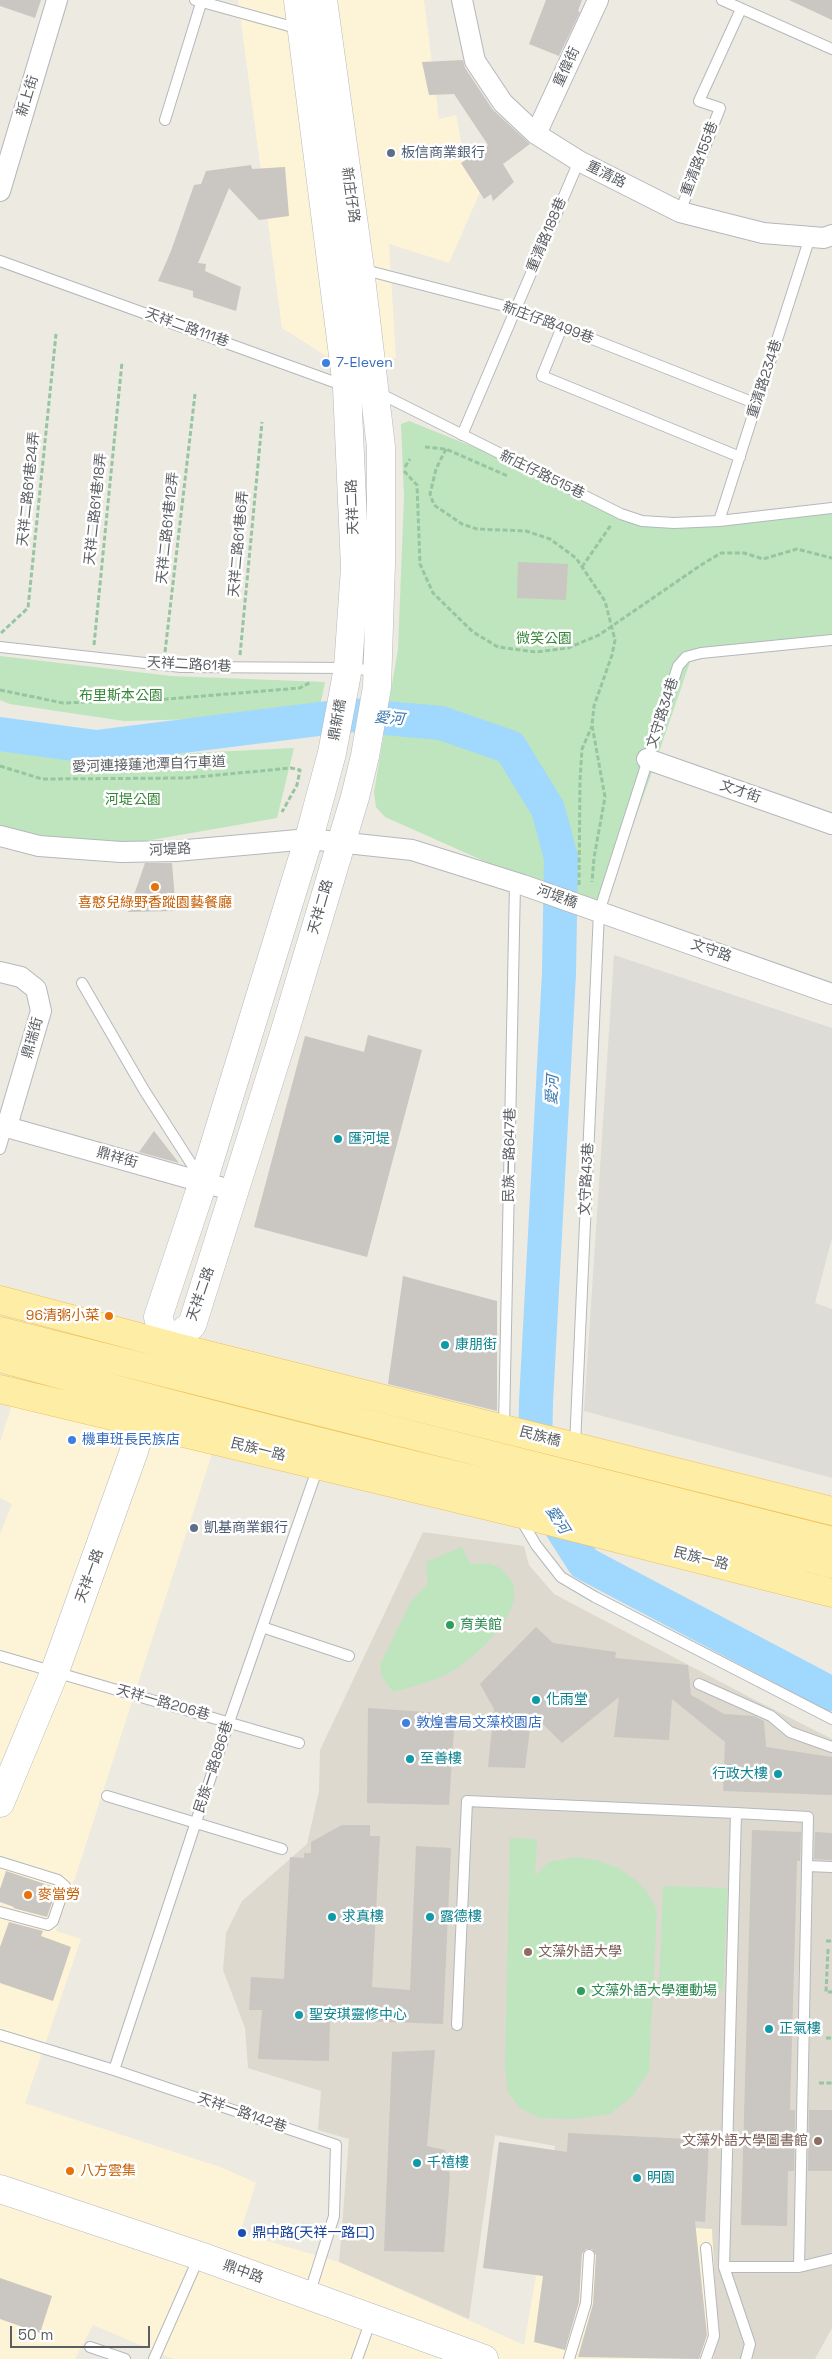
<!DOCTYPE html>
<html>
<head>
<meta charset="utf-8">
<style>
  body { margin:0 }
  #map { position:relative; width:832px; height:2359px; overflow:hidden; background:#edeae1; font-family:"Space Grotesk",sans-serif }
  canvas { display:block }
  .scale { position:absolute; left:10px; top:2326px; width:140px; height:22px; box-sizing:border-box; border:2px solid #5a5e62; border-top:0; padding-left:6px; font-size:15px; line-height:18px; white-space:nowrap; color:#5a5e62; -webkit-text-stroke:4px #fff; paint-order:stroke }
</style>
</head>
<body>
<div id="map">
<canvas width="832" height="2359"></canvas>
<div class="scale">50 m</div>
</div>
<script>
const c = document.querySelector('canvas').getContext('2d');
c.lineJoin = 'round';
function paint(path, color) { c.fillStyle = color; c.fill(path, 'evenodd'); }
function strokePath(path, color, width, dash) { c.strokeStyle = color; c.lineWidth = width; c.lineCap = dash ? 'butt' : 'round'; c.setLineDash(dash || []); c.stroke(path); }
function label(font, color, halo, rows, align = 'center') {
  c.font = font + ' "Space Grotesk","Noto Sans TC",sans-serif'; c.lineWidth = 5; c.setLineDash([]); c.textBaseline = 'middle'; c.strokeStyle = halo; c.fillStyle = color; for (const [text, x, y, turn = 0] of rows) {
    c.save(); c.translate(x, y); c.rotate((+turn || 0) * Math.PI / 180); c.textAlign = isNaN(turn) ? turn : align; if (halo) c.strokeText(text, 0, 0); c.fillText(text, 0, 0); c.restore();
  }
}
paint(new Path2D(`
  M238,0H424L439,119L456,115L467,174L484,183L449,263L389,244L396,358L326,356L282,328Z
  M13,1402L212,1454L76,1875L56,1931L81,1939L25,2103L223,2168L256,2183L240,2233L339,2262L524,2345L546,2218L712,2229L718,2337L713,2359H173L93,2325L75,2359H0V1534L12,1504L0,1498V1442Z`), '#fdf3d6');
paint(new Path2D(`
  M614,955L832,1028V1238L815,1303L832,1309V1478L584,1411Z`), '#dedcd6');
paint(new Path2D(`
  M423,1532L524,1546L529,1565L554,1594L753,1699L832,1739V2328L815,2359H713L718,2337L712,2229L546,2218L555,2146L495,2135L469,2319L339,2262L349,2139L318,2130L321,2091L248,2068L245,2028L223,1970L226,1933L242,1901L307,1844L319,1791L320,1750Z`), '#ddd9cf');
paint(new Path2D(`
  M409,421L546,476L621,514L674,523L832,508V641L712,656L690,662L656,761L601,913L385,817L376,807L374,792L398,649L404,497L401,424Z
  M0,656L171,676L325,682L317,720L309,716L124,721L10,704L0,700Z
  M294,748L277,818L140,842L64,839L0,828V751L71,759Z
  M462,1547L470,1564C490,1563 497,1562 510,1579C531,1608 474,1659 451,1672C433,1681 413,1687 393,1692L382,1677L380,1665L411,1601L428,1584L426,1562Z
  M510,1838L537,1839L535,1876L549,1862L576,1857L599,1861L618,1868L634,1879L648,1893L657,1910L649,2071L633,2095L610,2114L575,2119L540,2118L520,2108L508,2092L505,2067Z
  M663,1886L727,1888L723,1991L659,1989Z`), '#bee5bd');
strokePath(new Path2D(`
  M0,734L96,747L351,715L441,723L510,747L548,809L561,858L559,973L536,1402L535,1448L545,1502L584,1563L832,1694`), '#a0d8fe', 34);
paint(new Path2D(`
  M0,0H41L35,18L0,6Z
  M546,0H582L578,11L580,12L559,56L529,44Z
  M789,0H832V20Z
  M463,60L465,68L493,110L530,144L503,164L514,182L493,201L491,194L484,199L461,163L488,145L454,94L429,95L422,62Z
  M251,165L252,169L285,167L289,216L259,220L229,188L198,263L206,264L205,271L241,287L236,311L193,297V291L158,281L171,251L194,185L201,184L206,171Z
  M518,562L568,564L566,600L517,598Z
  M145,863H172L176,911L128,912Z
  M368,1035L422,1050L367,1257L254,1227L305,1036L364,1052Z
  M154,1131L179,1163L139,1152Z
  M403,1276L497,1301V1411L388,1384Z
  M536,1627L553,1643L616,1652L615,1658L688,1665L691,1695L724,1714L754,1716L764,1721L766,1747L832,1757V1795L723,1791L725,1742L672,1699L669,1740L614,1737L619,1697L562,1743L532,1713L525,1768L488,1767L494,1709L480,1684Z
  M368,1708L455,1714L449,1805L367,1803Z
  M342,1825H370V1836H380L372,1987L410,1990L416,1846L451,1848L443,2024L330,2020L329,2061L258,2059L262,2010H249L251,1977L284,1979L290,1857L304,1858V1853H311V1842Z
  M752,1830L801,1832L800,1861H797L790,2110H795L794,2171H788L787,2226L741,2225Z
  M815,1832L832,1833V1860L814,1859Z
  M6,1871L57,1888L47,1917L13,1908L14,1907L0,1902V1889Z
  M9,1922L43,1931L41,1936L71,1947L53,2001L0,1983V1947Z
  M435,2050L427,2146L445,2150L450,2176L444,2252L384,2251L392,2052Z
  M809,2110H832V2171H808Z
  M568,2133L709,2140L705,2222L695,2221L707,2335L699,2359L578,2357L593,2304L596,2255L592,2249H586L582,2254L579,2302L565,2350L534,2342L543,2276L483,2268L499,2142L567,2152Z
  M0,2278L52,2296L40,2333L0,2319Z`), '#cac6c1');
const lane = new Path2D(`
  M195,0L300,29
  M722,0L832,49
  M165,120L202,0
  M680,212L720,108L699,101L741,9
  M0,261L345,386
  M361,269L516,309L757,404
  M562,327L542,376L740,457
  M377,392L621,514L642,521L674,523L719,521L832,508
  M462,435L579,161
  M719,521L810,237
  M0,647L181,667L348,668L378,671
  M82,983L144,1090L201,1179
  M0,1149L7,1126
  M504,1427L515,883
  M575,1445L599,912L678,666L686,657L701,653L832,640
  M520,1518L536,1545L561,1577L595,1597L832,1719
  M262,1627L349,1656
  M0,1656L299,1743
  M699,1684L771,1716L790,1732L832,1747
  M107,1796L282,1849
  M0,1862L58,1880L65,1886L53,1921L48,1925L0,1912
  M807,1866L832,1867
  M457,2025L467,1801L736,1813L724,2267L750,2344L746,2359
  M0,2035L114,2070L336,2145L334,2216L309,2295
  M114,2070L229,1722L318,1467
  M706,2248L714,2336L706,2359
  M724,2267H799L808,1817L736,1813
  M799,2267L832,2259
  M90,2347L125,2359
  M154,2359L199,2257
  M357,2359L371,2320
  M569,2359L586,2303L589,2255`);
const street = new Path2D(`
  M462,0L475,61L503,103L536,134L579,161L680,212L763,233L824,238L832,235
  M536,134L598,0
  M0,191L57,0
  M647,759L832,824
  M0,836L39,846L121,852L176,851L309,839L412,850L523,885L832,994
  M0,972L21,977L36,989L41,1011L7,1126
  M0,1125L234,1191`);
const secondary = new Path2D(`
  M167,1344L192,1325L283,1037L355,797L365,756L377,687L381,563V447L360,269L323,0
  M167,1344L158,1317L203,1182L311,831L332,753L348,668L355,568L347,387L298,0
  M0,1803L55,1671L134,1451L149,1401
  M0,2189L200,2256L484,2359`);
const primary = new Path2D(`
  M0,1300L184,1349L832,1511
  M0,1331L832,1541
  M0,1358C170,1405 342,1448 513,1489C620,1514 726,1537 832,1564
  M0,1389L517,1513L832,1593`);
strokePath(lane, '#b4b8bc', 12);
strokePath(street, '#b4b8bc', 22);
strokePath(secondary, '#b5b9be', 29);
strokePath(primary, '#f0c157', 29);
strokePath(new Path2D(`
  M425,447L446,449L508,476
  M446,449L436,469L430,494L434,505L462,524L477,529L526,531L550,539L576,558L605,601L615,640L612,655L594,706L592,725L605,797L594,858L592,882
  M405,467L410,459
  M404,471L417,485L420,564L433,593L473,632L498,647L536,652L568,648L599,635L701,565L721,553H744L763,559L797,549L832,558
  M582,567L611,525
  M1,633L28,608L56,334
  M94,645L122,362
  M165,652L195,394
  M240,655L262,422
  M0,690L63,703L167,699L300,688L311,682
  M0,766L42,779L186,778L291,768L300,770L297,785L282,812
  M579,885L580,780L582,749L592,726
  M826,1941H832
  M828,1949L826,1992H832
  M826,2038H832
  M819,2083H832`), '#97c5a2', 3, [5, 2.5]);
strokePath(lane, '#fff', 10);
strokePath(street, '#fff', 20);
strokePath(secondary, '#fff', 28);
strokePath(primary, '#feeda5', 28);
for (const [x, y, r, color] of [
  [391,153,5,"#5c6f8a"],
  [326,363,5,"#3f7fe0"],
  [155,887,5,"#e8710a"],
  [338,1139,5,"#0f9aa8"],
  [109,1316,5,"#e8710a"],
  [445,1345,5,"#0f9aa8"],
  [72,1440,5,"#3f7fe0"],
  [194,1528,5,"#5c6f8a"],
  [450,1625,5,"#2e9e5b"],
  [536,1700,5,"#0f9aa8"],
  [406,1723,5,"#3f7fe0"],
  [410,1759,5,"#0f9aa8"],
  [778,1774,5,"#0f9aa8"],
  [28,1895,5,"#e8710a"],
  [332,1917,5,"#0f9aa8"],
  [430,1917,5,"#0f9aa8"],
  [528,1952,5,"#8d6e63"],
  [581,1991,5,"#2e9e5b"],
  [299,2015,5,"#0f9aa8"],
  [769,2029,5,"#0f9aa8"],
  [818,2141,5,"#8d6e63"],
  [417,2163,5,"#0f9aa8"],
  [70,2171,5,"#e8710a"],
  [637,2178,5,"#0f9aa8"],
  [242,2233,5,"#1a4fb4"]
]) { const dot = new Path2D(); dot.arc(x, y, r, 0, 2 * Math.PI); c.fillStyle = color; c.fill(dot); strokePath(dot, '#fff', 2); }
label('14px', '#5a5e62', '#fff', [
  ["重偉街",567,67,-65],
  ["新上街",28,96,-73],
  ["重清路155巷",700,159,-69],
  ["重清路",606,175,27],
  ["新庄仔路",350,195,82],
  ["重清路188巷",547,235,-67],
  ["新庄仔路499巷",548,323,20],
  ["天祥二路111巷",187,328,20],
  ["重清路234巷",765,379,-72],
  ["新庄仔路515巷",542,475,26],
  ["天祥二路61巷24弄",29,489,-84],
  ["天祥二路",353,507,-92],
  ["天祥二路61巷18弄",96,509,-84],
  ["天祥二路61巷12弄",168,528,-84],
  ["天祥二路61巷6弄",239,544,-85],
  ["天祥二路61巷",189,665,3],
  ["文守路34巷",663,713,-72],
  ["鼎新橋",338,720,-80],
  ["愛河連接蓮池潭自行車道",149,765,-2],
  ["文才街",740,792,19],
  ["河堤路",170,850,-3],
  ["河堤橋",557,897,20],
  ["天祥二路",321,907,-74],
  ["文守路",711,951,19],
  ["鼎瑞街",33,1038,-74],
  ["民族一路647巷",510,1155,-89],
  ["鼎祥街",117,1158,16],
  ["文守路43巷",587,1179,-87],
  ["天祥二路",201,1294,-71],
  ["民族橋",540,1437,14],
  ["民族一路",258,1450,14],
  ["民族一路",701,1559,14],
  ["天祥一路",90,1576,-70],
  ["天祥一路206巷",163,1703,16],
  ["民族一路886巷",214,1767,-72],
  ["天祥一路142巷",242,2113,19],
  ["鼎中路",243,2272,20]
]);
label('14px', '#4e5e75', '#fff', [
  ["板信商業銀行",401,153],
  ["凱基商業銀行",204,1528]
], 'left');
label('14px', '#366cbe', '#fff', [
  ["7-Eleven",336,363],
  ["機車班長民族店",82,1440],
  ["敦煌書局文藻校園店",416,1723]
], 'left');
label('14px', '#358637', '#fff', [
  ["微笑公園",544,639],
  ["布里斯本公園",121,696],
  ["河堤公園",133,800]
]);
label('14px', '#c56008', '#fff', [
  ["喜憨兒綠野香蹤園藝餐廳",155,903,"center"],
  ["96清粥小菜",99,1316,"right"],
  ["麥當勞",38,1895],
  ["八方雲集",80,2171]
], 'left');
label('14px', '#0d838f', '#fff', [
  ["匯河堤",348,1139],
  ["康朋街",455,1345],
  ["化雨堂",546,1700],
  ["至善樓",420,1759],
  ["行政大樓",768,1774,"right"],
  ["求真樓",342,1917],
  ["露德樓",440,1917],
  ["聖安琪靈修中心",309,2015],
  ["正氣樓",779,2029],
  ["千禧樓",427,2163],
  ["明園",647,2178]
], 'left');
label('14px', '#27864d', '#fff', [
  ["育美館",460,1625],
  ["文藻外語大學運動場",591,1991]
], 'left');
label('14px', '#785e54', '#fff', [
  ["文藻外語大學",538,1952],
  ["文藻外語大學圖書館",808,2141,"right"]
], 'left');
label('14px', '#164399', '#fff', [
  ["鼎中路(天祥一路口)",252,2233]
], 'left');
label('italic 15px', '#3e78af', '#fff', [
  ["愛河",389,719,5],
  ["愛河",553,1090,-87],
  ["愛河",557,1520,57]
]);
</script>
</body>
</html>
